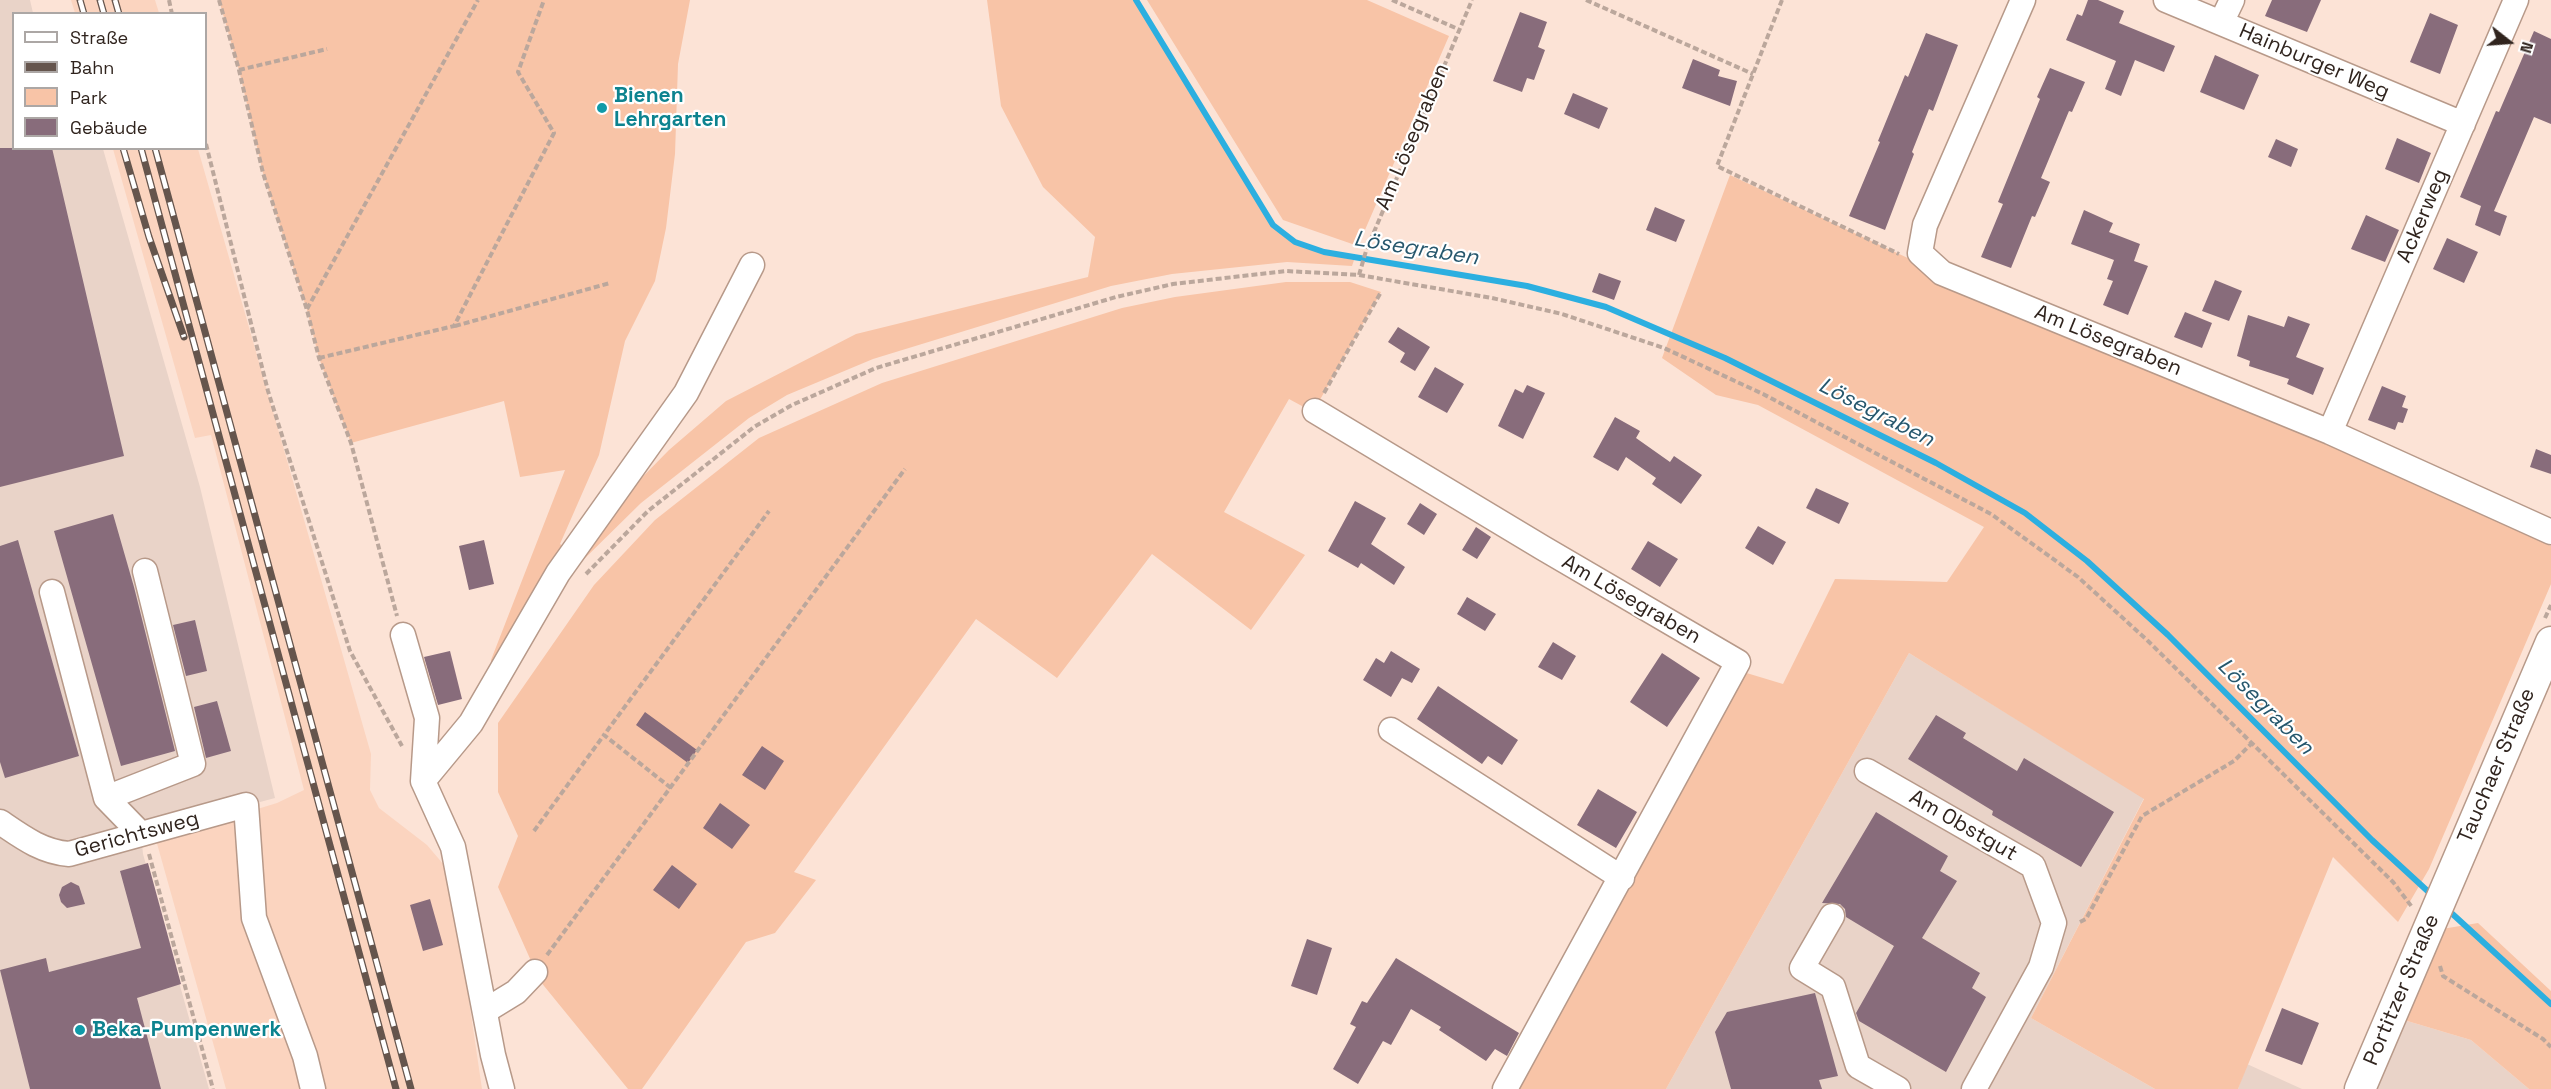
<!DOCTYPE html>
<html>
<head>
<meta charset="utf-8">
<style>
  body { margin:0 }
  #map { position:relative; width:2551px; height:1089px; overflow:hidden; background:#fce3d6; font-family:"Space Grotesk",sans-serif }
  canvas { display:block }
  .legend { position:absolute; left:12px; top:12px; width:195px; height:138px; box-sizing:border-box; background:#fff; border:2px solid #aca7a5; margin:0; padding:8px 10px; list-style:none; font-size:18px; color:#30241e }
  .legend li { display:flex; align-items:center; gap:12px; height:30px }
  .legend b { width:30px; border:2px solid #aca7a5 }
  .north { position:absolute; left:2479px; top:12px; width:60px; height:60px; -webkit-text-stroke:4px #fff; paint-order:stroke; rotate:107deg; font-size:16px; font-weight:700; line-height:24px; text-align:center; color:#30241e }
  .north::after { content:''; display:block; margin:auto; width:21px; height:27px; background:#30241e; clip-path:polygon(50% 0,100% 100%,50% 72%,0 100%) }
</style>
</head>
<body>
<div id="map">
<canvas width="2551" height="1089"></canvas>
<ul class="legend">
<li><b style="height:8px;background:#fff"></b>Straße</li>
<li><b style="height:8px;background:#65554d"></b>Bahn</li>
<li><b style="height:16px;background:#f8c4a7"></b>Park</li>
<li><b style="height:16px;background:#886c7b"></b>Gebäude</li>
</ul>
<div class="north">N</div>
</div>
<script>
const c = document.querySelector('canvas').getContext('2d');
c.lineJoin = 'round';
function paint(path, color) { c.fillStyle = color; c.fill(path, 'evenodd'); }
function strokePath(path, color, width, dash) { c.strokeStyle = color; c.lineWidth = width; c.lineCap = dash ? 'butt' : 'round'; c.setLineDash(dash || []); c.stroke(path); }
function label(font, color, halo, rows, align = 'center') {
  c.font = font + ' "Space Grotesk",sans-serif'; c.lineWidth = 4.5; c.setLineDash([]); c.textBaseline = 'middle'; c.strokeStyle = halo; c.fillStyle = color; for (const [text, x, y, turn = 0] of rows) {
    c.save(); c.translate(x, y); c.rotate((+turn || 0) * Math.PI / 180); c.textAlign = isNaN(turn) ? turn : align; if (halo) c.strokeText(text, 0, 0); c.fillText(text, 0, 0); c.restore();
  }
}
paint(new Path2D(`
  M0,0H30L33,13L14,14V148L103,149L200,487L275,798L141,834L143,854L209,1089H0Z
  M1909,653L2144,798L2031,1018L2155,1089H1666Z
  M2404,1020L2471,1040L2529,1089H2374Z
  M2247,1064L2302,1089H2238Z`), '#e9d3c8');
paint(new Path2D(`
  M71,0H155L159,13H75Z
  M113,149H198L371,754L370,790L379,808L427,845L444,865L459,933L482,1089H226L156,840L277,803L304,790L211,435L195,438Z`), '#fbd4bf');
paint(new Path2D(`
  M219,0H690L678,64L675,154L666,228L655,281L625,341L599,455L560,544L577,555L612,508L669,450L726,401L856,334L1088,277L1095,237L1043,187L1001,106L987,0H1136L1272,227C1302,245 1320,253 1354,260L1352,266L1287,262L1172,274L1111,286L873,359L787,395L749,418L641,503L579,564L494,698L491,690V660L565,470L520,477L504,401L351,443L319,358L307,310L263,173L239,70Z
  M1147,0H1367L1449,36L1358,246L1283,220Z
  M1730,175L1927,267L2129,350L2385,471L2551,546V584L2429,869L2398,922L2333,857L2238,1089H2155L2031,1018L2144,799L1909,653L1666,1089H1503L1730,668L1783,684L1835,579L1947,582L1984,527L1758,405L1716,395L1662,358Z
  M1286,282H1350L1381,292L1313,412L1289,399L1224,512L1305,555L1251,630L1152,554L1057,678L976,619L794,872L816,880L775,933L746,942L642,1089H628L540,981L498,887L518,836L498,792V723L594,585L655,520L759,438L882,383L1122,308L1175,297Z
  M2478,923L2551,991V1089H2529L2471,1040L2404,1020L2442,929Z`), '#f8c4a7');
strokePath(new Path2D(`
  M1136,0L1273,225L1295,242L1324,252L1527,286L1606,307L1725,358L1936,463L2025,513L2087,561L2168,635L2372,840L2433,896
  M2447,909L2551,1004`), '#2cafe0', 6);
paint(new Path2D(`
  M2088,0H2098L2124,11L2119,23L2175,46L2164,72L2135,60L2121,96L2105,89L2116,61L2066,40L2077,14L2082,16Z
  M2272,0H2321L2307,32L2265,16Z
  M1520,12L1547,22L1538,47L1545,50L1534,80L1527,78L1522,92L1493,81Z
  M2430,13L2458,25L2440,74L2410,62Z
  M2534,31L2551,39V124L2534,117L2494,211L2507,216L2500,236L2475,225L2481,206L2460,197L2496,111L2499,112Z
  M1926,33L1958,45L1933,111L1929,109L1912,152L1914,154L1885,230L1849,216L1880,142L1878,141L1905,75L1908,77Z
  M2215,55L2259,75L2244,110L2200,92Z
  M1693,59L1720,70L1718,76L1737,81L1730,106L1682,88Z
  M2050,68L2085,82L2072,112L2069,111L2041,178L2050,182L2035,217L2032,216L2011,268L1981,257L2003,204L1998,202L2040,99L2037,97Z
  M1573,93L1608,108L1599,129L1564,114Z
  M2397,138L2431,153L2419,183L2385,169Z
  M2276,139L2298,149L2291,167L2268,157Z
  M0,148H52L124,456L0,487Z
  M1655,207L1685,220L1676,242L1646,230Z
  M2084,210L2113,223L2109,232L2140,244L2134,261L2148,266L2128,315L2103,305L2113,281L2107,279L2114,260L2071,244Z
  M2366,215L2399,230L2385,262L2351,249Z
  M2447,238L2478,252L2464,283L2433,269Z
  M1599,273L1621,281L1614,300L1592,292Z
  M2215,280L2242,291L2229,321L2202,311Z
  M2185,312L2212,323L2202,348L2174,337Z
  M2248,315L2284,327L2288,316L2310,324L2296,357L2324,368L2313,395L2287,384L2289,379L2249,366L2250,361L2237,356Z
  M1398,327L1430,347L1415,371L1400,362L1405,353L1388,342Z
  M1435,367L1464,384L1447,413L1418,397Z
  M1527,385L1545,393L1523,439L1498,426L1515,389L1523,393Z
  M2382,386L2406,396L2402,407L2408,409L2403,423L2398,422L2395,430L2368,420Z
  M1615,417L1640,431L1636,438L1670,462L1674,456L1702,475L1681,504L1652,484L1656,478L1626,457L1618,471L1593,457Z
  M2536,449L2551,455V474L2530,467Z
  M1816,488L1849,503L1839,524L1806,508Z
  M1355,501L1386,518L1371,544L1405,567L1394,585L1361,563L1358,568L1328,551Z
  M1420,503L1437,514L1424,535L1407,524Z
  M113,514L134,587L175,751L121,766L54,531Z
  M1758,526L1786,542L1773,565L1745,548Z
  M1476,527L1491,537L1477,559L1462,550Z
  M18,540L79,756L5,778L0,762V546Z
  M484,540L494,584L469,590L459,546Z
  M1648,541L1678,559L1660,587L1631,569Z
  M1467,597L1496,614L1485,631L1457,614Z
  M195,620L207,671L186,676L173,625Z
  M1553,642L1576,656L1562,680L1538,667Z
  M450,651L462,699L438,705L424,657Z
  M1391,651L1420,669L1412,683L1402,678L1391,697L1363,680L1376,658L1384,663Z
  M1662,653L1700,678L1667,727L1630,702Z
  M1438,686L1518,740L1502,765L1488,756L1482,764L1417,719Z
  M217,701L231,751L206,758L194,707Z
  M645,712L697,750L688,763L636,725Z
  M1936,715L1966,733L1963,738L2017,771L2024,758L2114,812L2081,867L1992,815L1993,811L1908,759Z
  M762,746L784,761L765,790L742,775Z
  M1598,789L1637,812L1616,848L1577,825Z
  M720,803L750,825L732,849L703,828Z
  M1876,812L1948,856L1940,871L1957,881L1922,938L1980,973L1972,988L1986,997L1946,1072L1859,1021L1856,1013L1894,946L1846,917L1845,909L1840,904L1822,903Z
  M148,863L181,984L137,998L161,1089H30L0,970L46,958L49,972L141,948L120,871Z
  M672,865L697,884L679,909L653,890Z
  M71,882L79,886L85,904L67,908L61,902L59,895L62,887Z
  M430,899L443,945L423,951L410,905Z
  M1307,939L1332,948L1317,995L1291,986Z
  M1396,958L1519,1033L1507,1056L1495,1049L1486,1061L1439,1030L1441,1027L1411,1009L1391,1045L1383,1041L1358,1084L1333,1069L1356,1027L1350,1024L1362,1001L1367,1003Z
  M1815,993L1838,1076L1819,1080L1822,1089H1731L1715,1032L1727,1012Z
  M2282,1008L2319,1023L2302,1065L2265,1051Z`), '#886c7b');
const minor = new Path2D(`
  M2023,0L1925,225L1920,253L1942,273L2330,432L2551,532
  M2166,0L2463,124
  M2221,23L2232,0
  M1315,411L1543,548L1738,662L1505,1089
  M2330,432L2516,0
  M52,592L106,798L141,834
  M403,635L427,718L423,781L453,847L493,1055L502,1089
  M1391,730L1622,878
  M1867,771L2033,866L2054,923L2041,967L1974,1089
  M423,781L471,723L558,573L686,393L752,265
  M106,798L193,764L145,571
  M0,822C22,837 42,852 69,854L246,805L254,918L305,1056L313,1089
  M1832,916L1802,968L1833,987L1858,1066L1898,1089
  M485,1011L516,992L535,972`);
const major = new Path2D(`
  M2360,1089L2551,642`);
strokePath(minor, '#b79989', 27);
strokePath(major, '#b79989', 33);
strokePath(new Path2D(`
  M169,0L172,14
  M219,0L239,70L263,173L307,310L319,358L351,443L397,616
  M1392,0L1458,29
  M1586,0L1753,74
  M1782,0L1717,166L1899,254
  M239,70L327,49
  M206,144L268,391L350,651L402,746
  M1359,275L1366,251L1472,0
  M307,309L478,0
  M455,326L610,283
  M319,358L454,326L554,133L518,72L544,0
  M1324,393L1381,292
  M586,574L648,511L754,427L792,405L876,368L1116,297L1173,284L1286,271L1359,275L1492,298L1562,314L1664,348L1763,394L1991,514L2078,577L2148,641L2393,882L2412,907
  M2545,618L2551,605
  M671,788L604,735L769,511
  M534,831L604,735
  M149,854L213,1089
  M2080,922L2086,919L2142,816L2234,761L2252,743
  M547,955L905,469
  M2440,966L2443,976L2543,1039L2551,1047`), '#bba79c', 4, [6, 3]);
strokePath(minor, '#fff', 24);
strokePath(major, '#fff', 30);
const rail = new Path2D(`
  M80,0L84,14
  M100,0L104,14
  M115,0L119,14
  M123,148L149,237L184,337
  M141,148L396,1089
  M155,148L411,1089`);
strokePath(rail, '#65554d', 7);
strokePath(rail, '#fff', 4.5, [14]);
for (const [x, y, r, color] of [
  [602,108,6,"#0f9aa8"],
  [80,1030,6,"#0f9aa8"]
]) { const dot = new Path2D(); dot.arc(x, y, r, 0, 2 * Math.PI); c.fillStyle = color; c.fill(dot); strokePath(dot, '#fff', 2); }
label('21px', '#30241e', '#fff', [
  ["Hainburger Weg",2314,62,23],
  ["Am Lösegraben",1413,137,-67],
  ["Ackerweg",2423,216,-67],
  ["Am Lösegraben",2108,341,22],
  ["Am Lösegraben",1631,600,30],
  ["Tauchaer Straße",2497,766,-67],
  ["Am Obstgut",1963,826,30],
  ["Gerichtsweg",137,835,-15],
  ["Portitzer Straße",2402,990,-67]
]);
label('bold 21px', '#0d838f', '#fff', [
  ["Bienen",614,96],
  ["Lehrgarten",614,120],
  ["Beka-Pumpenwerk",92,1030]
], 'left');
label('italic 22px', '#26576d', '#fff', [
  ["Lösegraben",1416,249,9],
  ["Lösegraben",1876,413,27],
  ["Lösegraben",2265,707,45]
]);
</script>
</body>
</html>
